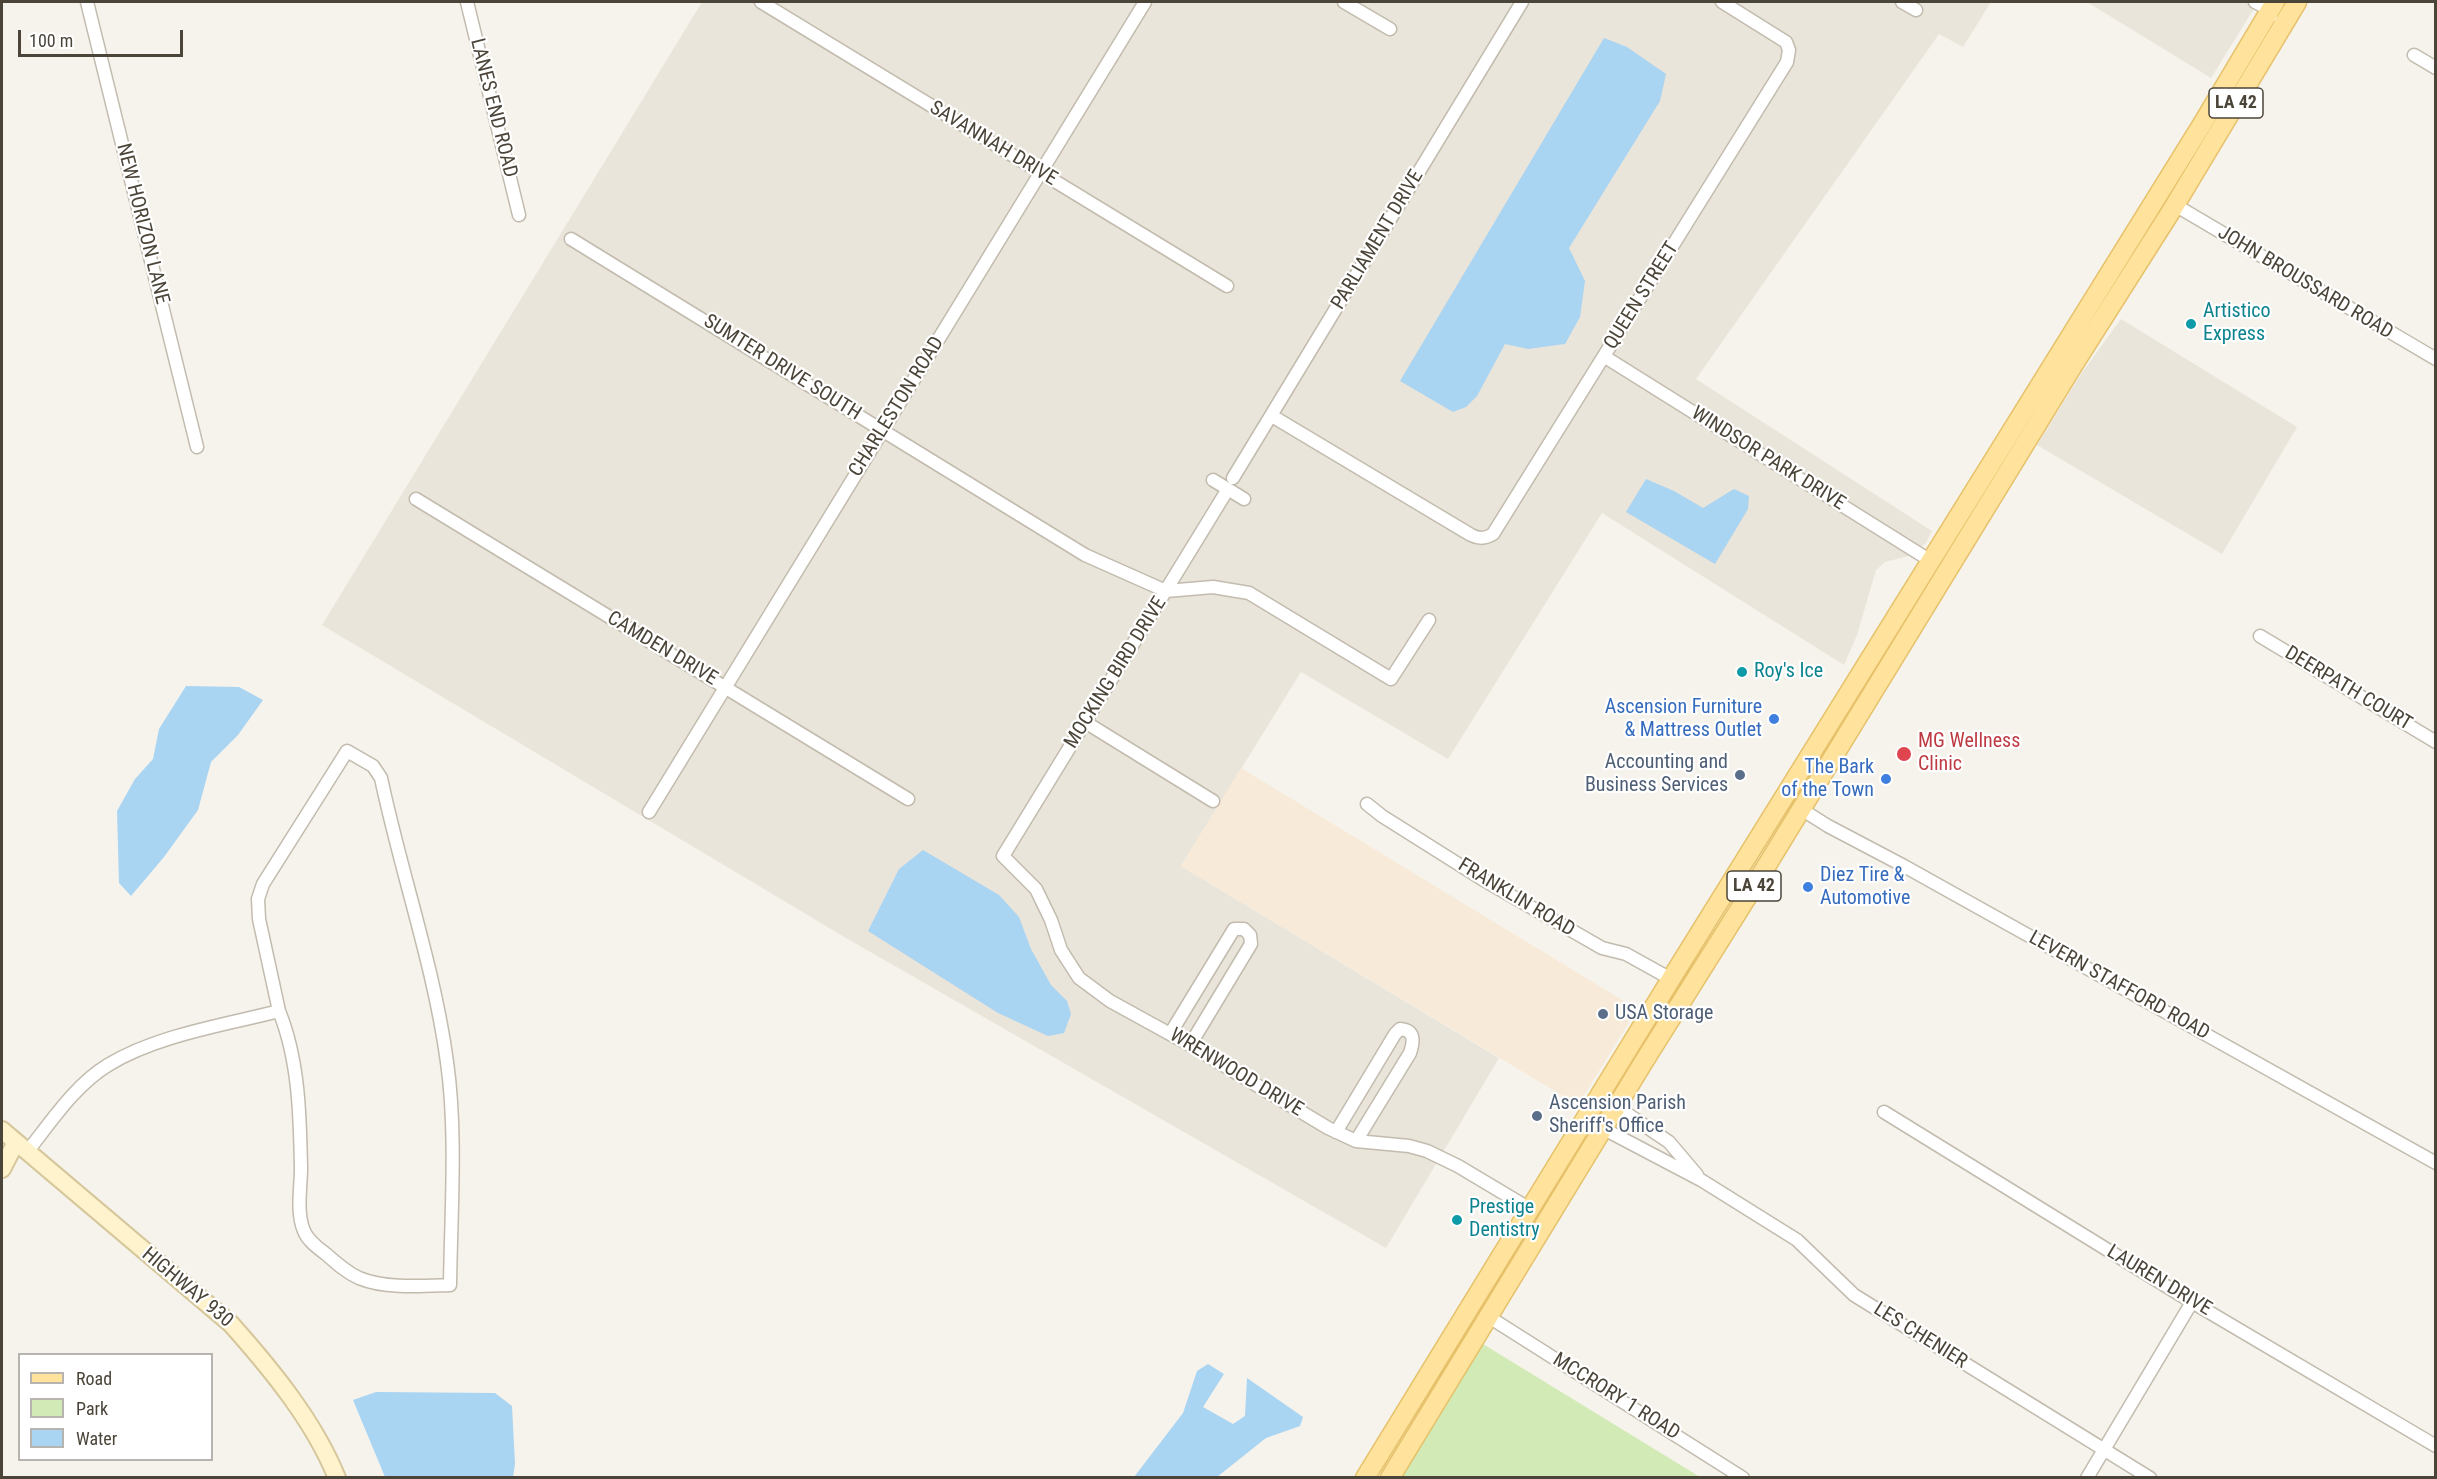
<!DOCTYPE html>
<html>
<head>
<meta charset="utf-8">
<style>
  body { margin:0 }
  #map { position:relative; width:2437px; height:1479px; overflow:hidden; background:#f6f3ec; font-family:"Roboto Condensed",sans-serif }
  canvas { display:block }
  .frame { position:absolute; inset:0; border:3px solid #4b4439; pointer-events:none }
  .legend { position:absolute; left:18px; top:1353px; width:195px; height:108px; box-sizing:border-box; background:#fff; border:2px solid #b7b4b0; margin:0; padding:8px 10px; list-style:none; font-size:18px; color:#4b4439 }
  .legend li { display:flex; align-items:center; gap:12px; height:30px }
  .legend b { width:30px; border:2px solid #b7b4b0 }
  .scale { position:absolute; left:18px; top:30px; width:165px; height:27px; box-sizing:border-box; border:3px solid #4b4439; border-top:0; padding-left:8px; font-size:18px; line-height:21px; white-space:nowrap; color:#4b4439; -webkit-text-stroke:4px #fff; paint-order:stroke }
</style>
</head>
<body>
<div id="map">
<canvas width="2437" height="1479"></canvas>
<div class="frame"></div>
<ul class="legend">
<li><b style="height:8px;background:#ffe39c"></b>Road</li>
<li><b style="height:16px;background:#d2eab5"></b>Park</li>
<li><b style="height:16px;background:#a9d4f2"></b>Water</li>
</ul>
<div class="scale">100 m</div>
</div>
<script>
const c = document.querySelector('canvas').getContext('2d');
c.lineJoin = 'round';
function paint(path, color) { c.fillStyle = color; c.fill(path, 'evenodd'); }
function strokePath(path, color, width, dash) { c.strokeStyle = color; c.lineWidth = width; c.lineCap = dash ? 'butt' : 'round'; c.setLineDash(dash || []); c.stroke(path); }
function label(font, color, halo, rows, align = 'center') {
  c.font = font + ' "Roboto Condensed",sans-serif'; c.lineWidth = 4.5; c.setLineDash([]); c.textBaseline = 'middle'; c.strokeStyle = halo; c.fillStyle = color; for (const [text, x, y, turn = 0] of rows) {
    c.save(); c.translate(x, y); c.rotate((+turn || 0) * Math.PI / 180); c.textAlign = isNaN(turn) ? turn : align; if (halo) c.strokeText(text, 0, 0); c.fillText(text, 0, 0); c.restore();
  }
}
paint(new Path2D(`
  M702,2H1991L1963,47L1939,34L1696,379L1932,531L1926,543L1909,556L1885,562L1876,570L1857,635L1844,665L1602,513L1448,759L1301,672L1181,866L1499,1058L1386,1248L846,938L322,625Z
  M2087,2H2258L2211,78Z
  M2121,319L2297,427L2222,554L2037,445L2081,374Z`), '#eae5da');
paint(new Path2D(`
  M1241,768L1637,1009L1578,1105L1181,866Z`), '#f7ead8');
paint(new Path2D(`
  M1483,1344L1700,1477L1400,1478Z`), '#d2eab5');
paint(new Path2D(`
  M1604,38L1627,47L1666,74L1660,101L1569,248L1585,281L1580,317L1565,344L1528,349L1505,344L1477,396L1466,407L1453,412L1400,381Z
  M1646,479L1674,491L1703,508L1734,489L1749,496L1748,509L1715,564L1626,512Z
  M186,686L239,687L263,700L238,735L211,762L198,810L164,857L131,896L119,883L117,811L135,779L153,759L159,729Z
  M923,850L999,895L1019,917L1031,949L1051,985L1067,1001L1071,1014L1064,1033L1048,1036L998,1013L868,931L899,869Z
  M1208,1364L1224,1374L1203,1407L1233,1424L1245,1416L1247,1378L1303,1417L1300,1426L1266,1438L1217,1477H1134L1183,1413L1197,1371Z
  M376,1392L495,1393L512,1406L515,1464L513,1477H385L353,1400Z`), '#a9d4f2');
const street = new Path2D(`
  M87,2L197,447
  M467,2L519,215
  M761,2L1227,286
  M1344,2L1390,29
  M1902,2L1916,10
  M2255,2L2270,10L2271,16
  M2414,55L2436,68
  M2175,205L2436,359
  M571,239L1085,555L1166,591L1213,587L1249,593L1391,679L1429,620
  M1605,357L1931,561
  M1272,416L1471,535C1479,539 1485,539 1493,534L1787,62L1789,50L1786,42L1722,2
  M1233,478L1522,2
  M1213,480L1244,499
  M1228,489L1003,856L1036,889L1051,920L1061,950L1079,978L1110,1001L1190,1045L1328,1128L1356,1141L1409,1146L1427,1151L1458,1166L1530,1209
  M416,499L908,799
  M2260,636L2436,742
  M1085,722L1213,801
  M1367,804L1382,816L1482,879L1602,948L1626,954L1671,979
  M1801,809L1828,826L1904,866L2436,1163
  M649,812L1145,2
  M1170,1034L1234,929H1244L1250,935L1251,944L1190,1045
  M1617,1107L1669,1142L1697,1175
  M1884,1112L2192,1302L2436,1446
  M1604,1129L1701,1180L1797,1240L1854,1295L2150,1478
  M1336,1132L1395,1034L1400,1029C1415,1030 1414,1041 1410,1053L1356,1141
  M27,1152C51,1122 75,1085 108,1065C157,1035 225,1025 279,1011L259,919L258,899L263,884L347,751L373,766L381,778C401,873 434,966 447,1062C457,1132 451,1213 450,1285C422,1286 385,1289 359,1278C346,1272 336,1263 326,1254C318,1248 308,1241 304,1231C296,1212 301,1188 301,1168C300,1116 299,1060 279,1011
  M1489,1317L1743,1478
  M2087,1478L2192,1302`);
const secondary = new Path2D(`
  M2,1130L231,1324C271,1369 314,1421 337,1478
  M2,1169L16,1142`);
const primary = new Path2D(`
  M1365,1478L1671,979L2201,126L2275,2
  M1390,1478L1643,1063L1756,883L2074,364L2175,205L2297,2`);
strokePath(street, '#c2bbae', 15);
strokePath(secondary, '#d6c79b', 20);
strokePath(primary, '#e6c16a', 21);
strokePath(street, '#fff', 12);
strokePath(secondary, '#fff3cd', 16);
strokePath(primary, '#ffe39c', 18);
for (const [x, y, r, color] of [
  [2191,324,6,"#0f9aa8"],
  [1742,672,6,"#0f9aa8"],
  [1774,719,6,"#3f7fe0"],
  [1904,754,8,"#e0444e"],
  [1740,775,6,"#5c6f8a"],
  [1886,779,6,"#3f7fe0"],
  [1808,887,6,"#3f7fe0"],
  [1603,1014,6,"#5c6f8a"],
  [1537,1116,6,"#5c6f8a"],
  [1457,1220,6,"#0f9aa8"]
]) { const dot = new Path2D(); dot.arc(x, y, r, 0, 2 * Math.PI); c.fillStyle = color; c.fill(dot); strokePath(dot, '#fff', 2); }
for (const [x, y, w] of [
  [2236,103,54],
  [1754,886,54]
]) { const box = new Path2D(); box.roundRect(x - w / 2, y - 15, w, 30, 4.5); c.fillStyle = '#fff'; c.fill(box); strokePath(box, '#4b4439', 1.5); }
label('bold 18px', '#4b4439', null, [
  ["LA 42",2236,103],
  ["LA 42",1754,886]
]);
label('20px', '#4b4439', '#fff', [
  ["LANES END ROAD",493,108,76],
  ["SAVANNAH DRIVE",993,144,31],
  ["NEW HORIZON LANE",142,224,76],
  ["PARLIAMENT DRIVE",1378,240,-59],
  ["JOHN BROUSSARD ROAD",2305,283,31],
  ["QUEEN STREET",1642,296,-58],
  ["SUMTER DRIVE SOUTH",782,368,32],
  ["CHARLESTON ROAD",897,407,-58],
  ["WINDSOR PARK DRIVE",1768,459,32],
  ["CAMDEN DRIVE",662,649,31],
  ["MOCKING BIRD DRIVE",1116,673,-58],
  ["DEERPATH COURT",2348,689,31],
  ["FRANKLIN ROAD",1516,898,31],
  ["LEVERN STAFFORD ROAD",2119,986,29],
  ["WRENWOOD DRIVE",1236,1073,31],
  ["LAUREN DRIVE",2159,1281,31],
  ["HIGHWAY 930",187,1288,40],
  ["LES CHENIER",1920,1336,32],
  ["MCCRORY 1 ROAD",1616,1397,32]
]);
label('20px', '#0d838f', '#fff', [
  ["Artistico",2203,312],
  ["Express",2203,335],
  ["Roy's Ice",1754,672],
  ["Prestige",1469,1208],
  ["Dentistry",1469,1231]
], 'left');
label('20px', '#366cbe', '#fff', [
  ["Ascension Furniture",1762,708],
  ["& Mattress Outlet",1762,731],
  ["The Bark",1874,768],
  ["of the Town",1874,791],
  ["Diez Tire &",1820,876,"left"],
  ["Automotive",1820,899,"left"]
], 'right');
label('20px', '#be3a42', '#fff', [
  ["MG Wellness",1918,742],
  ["Clinic",1918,765]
], 'left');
label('20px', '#4e5e75', '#fff', [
  ["Accounting and",1728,763,"right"],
  ["Business Services",1728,786,"right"],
  ["USA Storage",1615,1014],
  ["Ascension Parish",1549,1104],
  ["Sheriff's Office",1549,1127]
], 'left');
</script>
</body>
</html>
